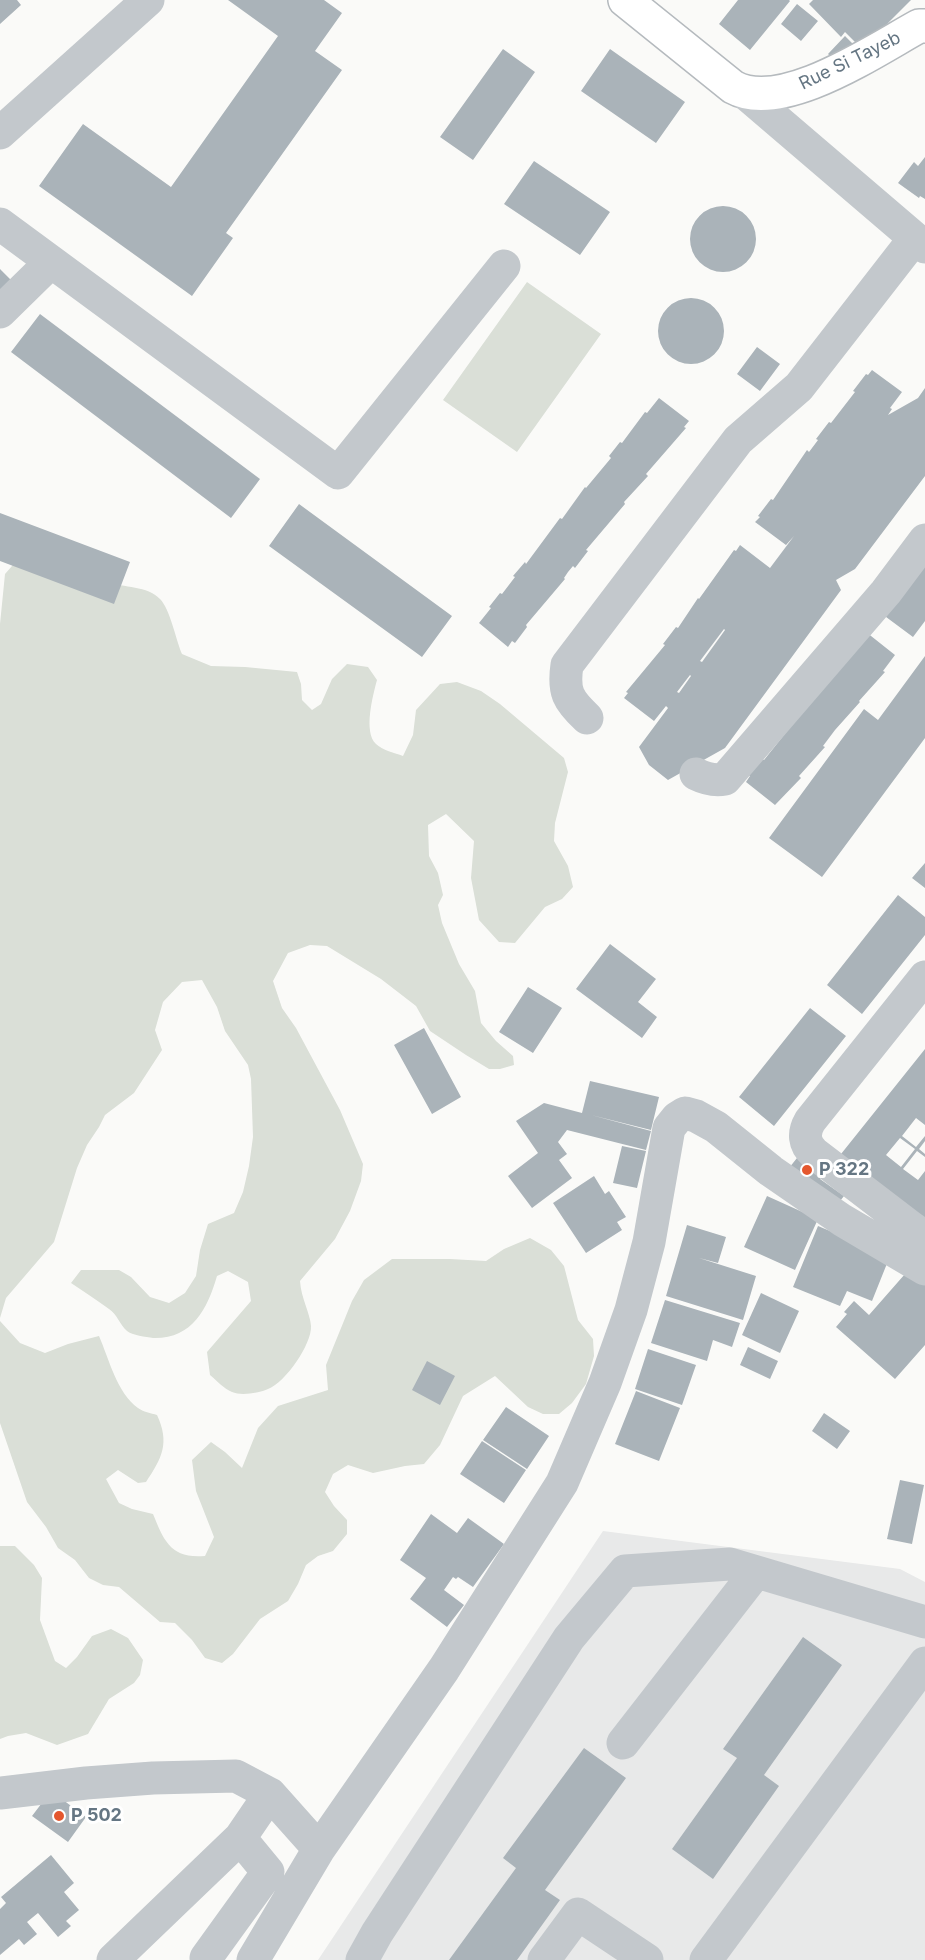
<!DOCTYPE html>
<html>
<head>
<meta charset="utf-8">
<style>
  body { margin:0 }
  canvas { display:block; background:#fafaf8 }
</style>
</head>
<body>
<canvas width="925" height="1960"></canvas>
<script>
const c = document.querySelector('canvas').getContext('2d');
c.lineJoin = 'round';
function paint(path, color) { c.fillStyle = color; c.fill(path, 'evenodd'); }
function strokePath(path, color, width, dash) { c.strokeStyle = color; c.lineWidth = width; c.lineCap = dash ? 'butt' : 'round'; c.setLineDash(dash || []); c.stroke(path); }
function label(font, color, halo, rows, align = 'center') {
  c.font = font + ' Inter,sans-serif'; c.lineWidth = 6; c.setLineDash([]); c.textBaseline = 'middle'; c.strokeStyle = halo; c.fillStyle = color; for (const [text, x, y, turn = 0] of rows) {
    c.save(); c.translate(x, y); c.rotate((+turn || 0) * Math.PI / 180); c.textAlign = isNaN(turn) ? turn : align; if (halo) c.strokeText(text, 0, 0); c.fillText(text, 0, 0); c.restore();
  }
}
paint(new Path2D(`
  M603,1531L900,1569L925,1582V1960H318Z`), '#e8e9e9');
paint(new Path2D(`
  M527,282L601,334L517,452L443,400Z
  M19,558C49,566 78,575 108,583C123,587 148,586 160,599C170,609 176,640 182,654L211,666L245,667L297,672L301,684L302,700L312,710L321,704L332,679L347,664L368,667L377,680C373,695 363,732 376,744C382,750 395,753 403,756L413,735L416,710L440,684L457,682L481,691L500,704L564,758L568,772L555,823L554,841L568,866L573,887L562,899L545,907L515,943L499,942L479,920L471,878L474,841L446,814L428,825L429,856L438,873L443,895L438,905L442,923L459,964L475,991L481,1023L496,1041L513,1056L514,1065L500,1069H489L466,1055L430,1031L416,1006L381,979L327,946L310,945L288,953L273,981L282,1008L296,1028L340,1110L363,1164L361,1181L350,1211L335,1239L300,1281C301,1298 310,1313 311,1326C312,1344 285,1383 268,1389C259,1393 241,1396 232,1392C224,1389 216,1380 210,1375L207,1352L251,1301L248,1282L228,1271L217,1276C207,1310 192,1339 153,1338C146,1337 132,1335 127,1331C120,1325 117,1314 109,1309C97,1300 84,1292 71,1283L81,1270H119L131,1277L150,1297L169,1303L185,1293L196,1276L200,1250L208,1224L234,1213L243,1192L249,1166L253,1137L251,1079L248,1065L225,1031L217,1007L202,980L182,982L163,1002L155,1030L162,1050L134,1093L105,1115L99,1127L87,1145L77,1168L54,1242L6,1298L0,1318V624L5,574Z
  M530,1238L551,1250L564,1266L578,1320L593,1339L594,1356L586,1384L572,1403L559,1414H543L528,1407L495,1376L463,1396L440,1445L424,1464L405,1466L373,1473L348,1465L333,1474L325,1492L334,1506L347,1520V1534L333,1551L318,1556L306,1565L298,1584L288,1601L260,1619L233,1654L222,1663L205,1658L192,1640L175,1623L160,1622L119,1587L103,1585L89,1578L75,1560L58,1548L46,1527L27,1502L0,1423V1321L20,1343L45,1353L68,1344L99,1336C109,1359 117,1393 138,1408C143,1412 151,1413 157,1415C170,1443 162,1458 146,1482L138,1483L118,1470L106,1479L119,1503L132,1509L153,1514C164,1541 171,1559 205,1556L214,1537L196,1491L192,1460L211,1442L225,1452L242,1468L258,1428L278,1406L328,1390L326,1365L352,1301L364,1280L392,1259H450L486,1261L504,1249Z
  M0,1546H15L34,1565L42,1578L40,1620L55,1661L66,1668L77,1657L92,1636L111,1629L128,1638L143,1660L140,1675L134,1683L109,1699L88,1734L57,1745L26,1733L8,1736L0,1739Z`), '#dadfd7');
paint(new Path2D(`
  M0,0H17L21,5L0,24Z
  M228,0H324L342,13L315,51L342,70L226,233L233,238L192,296L39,186L83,124L171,187L278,36Z
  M738,0H789L790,1L750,50L719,24Z
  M813,0H911L862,49L845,32L841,37L809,4Z
  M797,4L818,21L801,41L781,24Z
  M845,36L854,45L836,62L828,54Z
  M503,49L535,72L473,160L440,137Z
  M610,49L685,102L656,143L581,91Z
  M925,157V199L920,196L919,198L898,183L914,162L918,166Z
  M534,161L610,212L580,255L504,204Z
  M690 239a33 33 0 1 1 66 0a33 33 0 1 1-66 0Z
  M0,269L11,280L0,292Z
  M658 331a33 33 0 1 1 66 0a33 33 0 1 1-66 0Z
  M40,314L260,479L231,518L11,352Z
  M757,347L780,364L760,391L737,374Z
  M872,370L902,392L890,408L892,409L888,415L918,398L925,388V476L855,569L836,580L841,590L725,748L668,780L649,765L639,747L668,708L666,706L654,721L624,698L628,693L626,692L665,645L663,644L676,627L678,628L698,598L699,599L734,550L736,551L740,545L770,568L794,536L786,545L755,522L760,517L758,516L771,499L773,500L807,450L809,452L818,440L816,439L829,422L831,423L855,392L853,391L866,374L868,375ZM724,629L725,630L702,662L700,661ZM690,675L691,676L679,693L677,692Z
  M659,398L689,421L684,427L686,428L646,474L648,476L624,502L625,504L586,550L588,551L575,568L573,566L568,572L564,578L565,579L526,625L527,627L515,643L512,641L508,647L479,623L491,608L489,607L500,593L502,594L515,577L513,576L525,562L526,564L560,518L562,519L585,487L586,488L611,458L609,456L620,442L622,443L645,412L647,413Z
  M299,504L452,616L422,657L269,546Z
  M0,513L130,562L114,604L0,561Z
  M925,554V621L913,637L882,614Z
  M866,632L895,655L883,671L885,672L859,701L860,702L835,730L823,746L825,747L799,776L801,778L775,805L746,782L750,776L748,775L762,759L764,760Z
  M925,656V738L822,877L769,838L864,709L878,720Z
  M925,863V888L912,878Z
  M898,895L925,917V935L862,1014L827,985Z
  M610,944L656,979L638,1002L657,1017L642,1038L576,989Z
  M528,987L562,1008L533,1053L499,1032Z
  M810,1008L846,1036L774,1126L739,1097Z
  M424,1028L461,1097L432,1114L394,1045Z
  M925,1049V1125L916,1118L902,1136L916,1147L925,1136V1141L919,1149L925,1154V1157L917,1151L903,1169L918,1180L925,1171V1222L841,1154ZM900,1138L915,1149L901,1167L886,1155Z
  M590,1081L659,1097L651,1130L591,1115L651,1131L646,1150L567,1130L558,1142L567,1154L559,1160L572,1178L532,1208L508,1176L538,1153L516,1121L544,1103L582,1113Z
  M622,1146L646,1151L637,1188L613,1183Z
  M801,1153L825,1171L820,1179L844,1196L833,1210L789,1168Z
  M594,1176L605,1194L609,1191L626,1217L617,1222L622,1230L586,1253L553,1203Z
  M767,1196L818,1219L795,1270L744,1247Z
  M687,1225L726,1237L718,1263L699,1258L756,1276L743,1320L666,1296Z
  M818,1226L890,1256L872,1301L847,1291L840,1306L793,1287Z
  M912,1266L925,1278V1345L895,1379L836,1327L847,1314L844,1312L854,1301L869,1315Z
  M761,1293L799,1311L780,1353L742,1335Z
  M665,1300L740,1323L732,1347L713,1340L707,1361L651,1343Z
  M748,1347L778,1361L770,1379L740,1365Z
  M648,1349L696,1365L682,1405L635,1389Z
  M427,1361L455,1376L440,1405L412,1390Z
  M636,1391L680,1408L659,1461L615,1444Z
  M506,1407L549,1436L527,1469L483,1440Z
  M824,1413L850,1431L837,1449L812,1431Z
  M482,1441L526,1470L504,1503L460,1474Z
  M900,1480L924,1485L912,1544L887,1539Z
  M431,1514L457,1533L468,1518L504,1544L473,1587L458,1577L456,1579L453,1577L444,1590L464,1605L447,1627L410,1599L426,1578L400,1560Z
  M803,1637L842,1665L764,1775L779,1786L713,1879L672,1849L737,1758L723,1749Z
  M584,1748L626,1778L545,1890L560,1900L517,1960H449L516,1868L503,1858Z
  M51,1791L86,1817L68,1842L32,1816Z
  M51,1855L74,1883L64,1892L79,1910L66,1921L71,1926L58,1937L38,1913L27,1922L37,1934L24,1945L19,1939L0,1955V1909L6,1903L1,1897Z`), '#aab3b9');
const major = new Path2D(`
  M625,0L733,87C782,114 875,50 919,26H925`);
strokePath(major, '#b5babe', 36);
strokePath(new Path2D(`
  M745,93L925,247
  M0,133L148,0
  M0,224L338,473L504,266
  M0,312L51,262
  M587,718C568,700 563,692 567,665L738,440L799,387L914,239
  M696,774C706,779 714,781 725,779L886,592L925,540
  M925,977L810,1121C803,1133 804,1144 814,1153L912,1228L919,1233L925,1234
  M623,1743L756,1572
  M0,1793L86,1783L153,1778L236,1776L270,1794L319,1849
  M206,1958L268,1872L240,1838
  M113,1960L240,1838L270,1794
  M253,1960L319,1849L444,1669L562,1483L605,1383L631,1310L649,1242L669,1128L677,1118L685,1113L696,1116L716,1127L771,1171L842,1220L925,1269
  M362,1960L377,1933L569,1638L625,1571L730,1564L925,1622
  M544,1960L578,1914L647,1960
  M706,1960L925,1663`), '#c3c8cc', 33);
strokePath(major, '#fff', 33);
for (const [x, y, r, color] of [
  [807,1170,6,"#e4572e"],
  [59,1816,6,"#e4572e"]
]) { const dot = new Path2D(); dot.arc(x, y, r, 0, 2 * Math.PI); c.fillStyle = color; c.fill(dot); strokePath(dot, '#fff', 2); }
label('18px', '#657683', '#fff', [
  ["Rue Si Tayeb",850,61,-26]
]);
label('bold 18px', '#657683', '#fff', [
  ["P 322",819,1170],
  ["P 502",71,1816]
], 'left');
</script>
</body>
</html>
